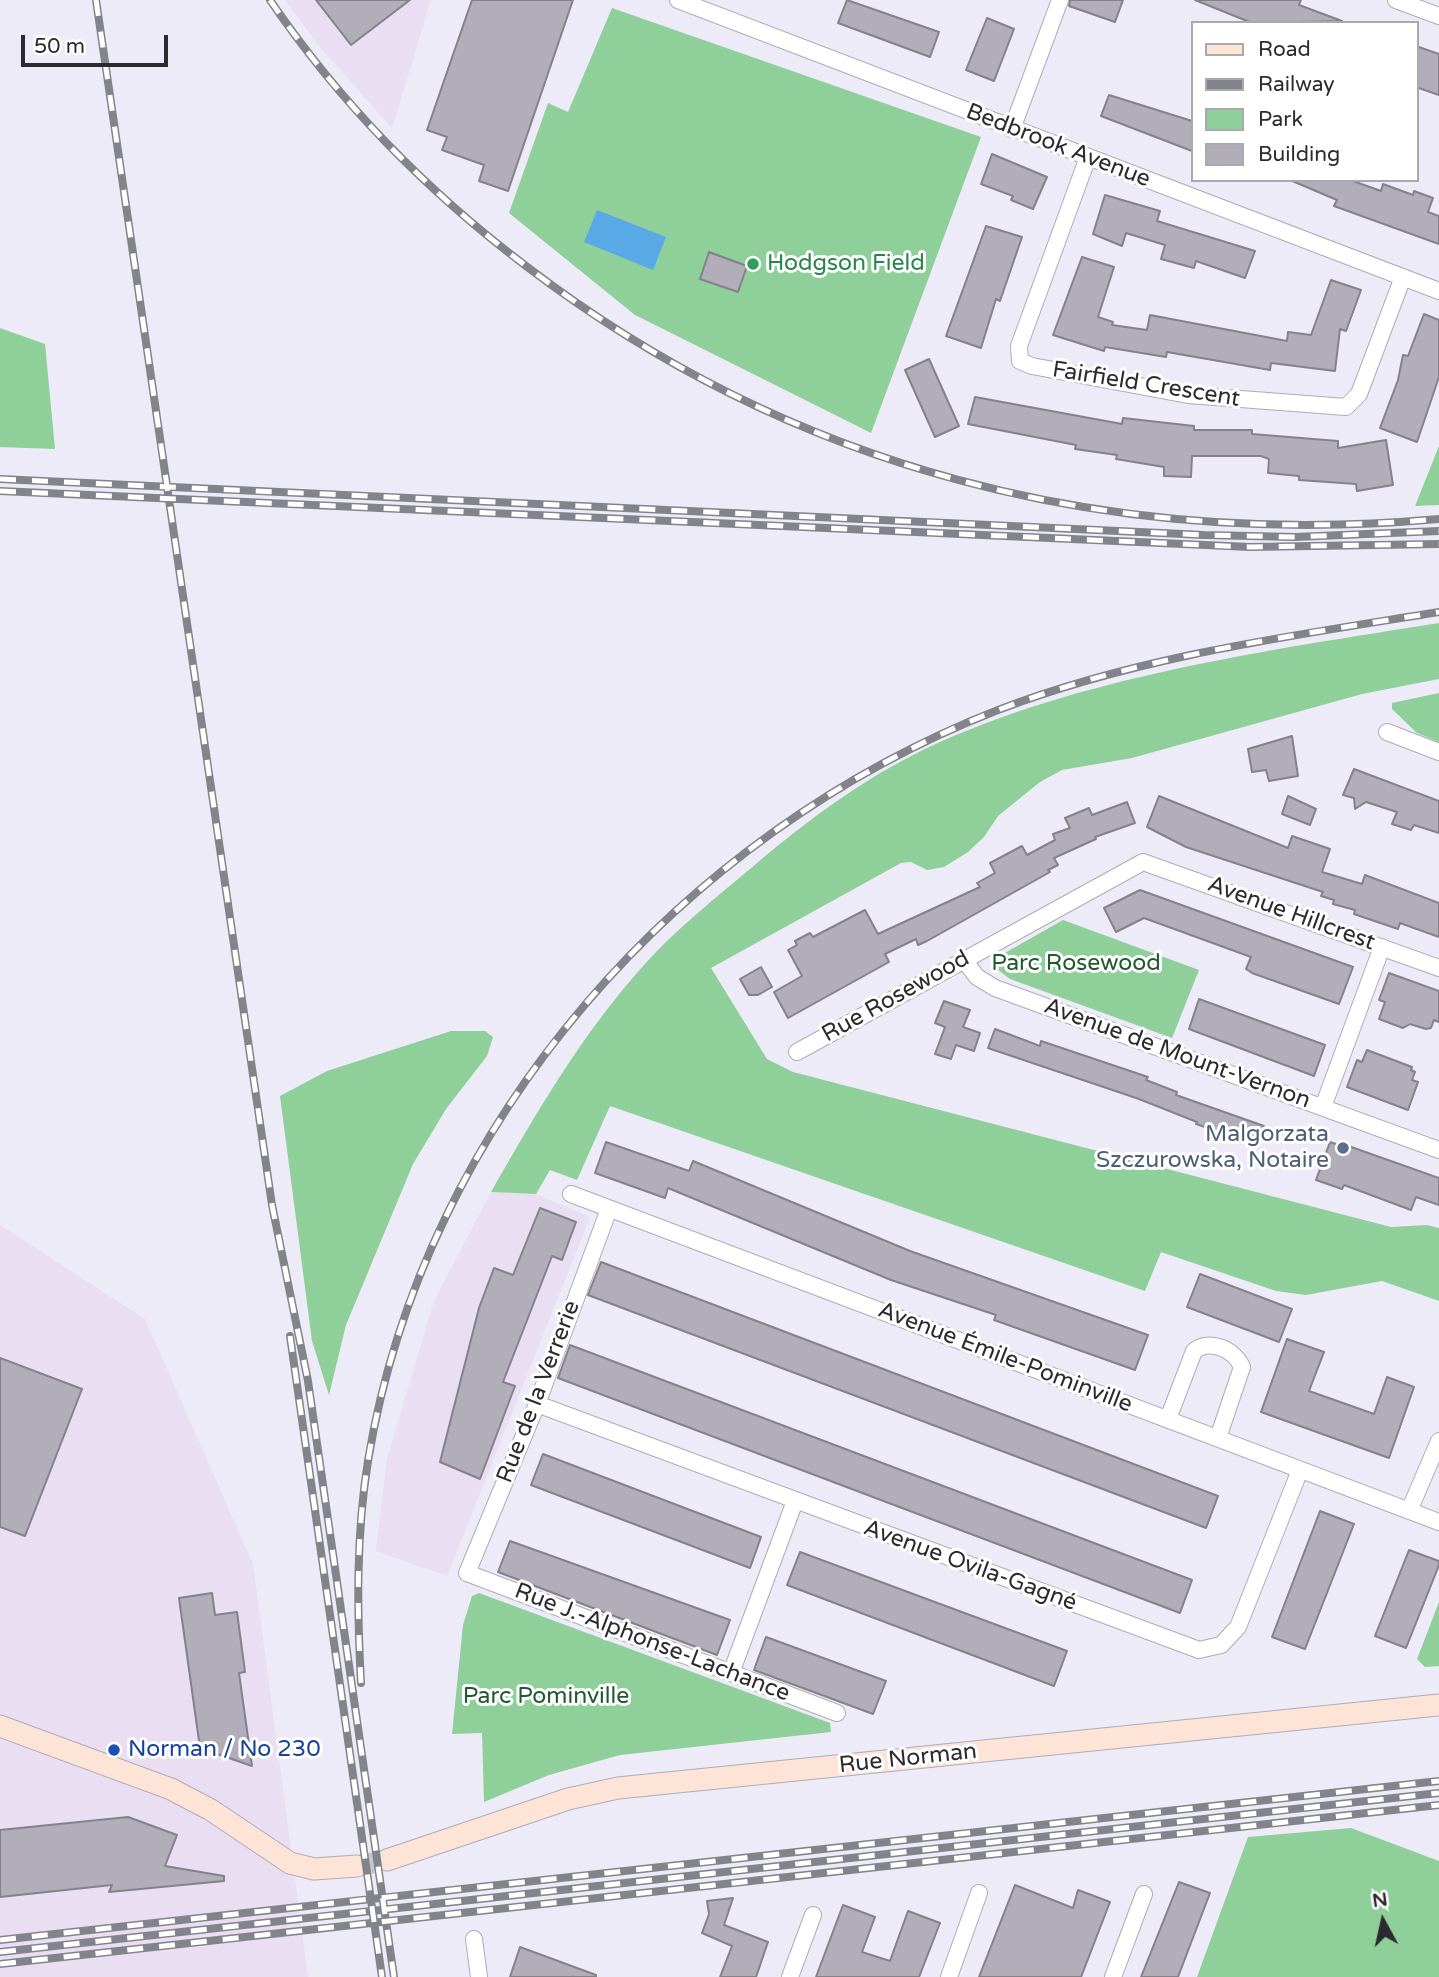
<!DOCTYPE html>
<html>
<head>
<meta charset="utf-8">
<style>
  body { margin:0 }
  #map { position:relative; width:1439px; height:1977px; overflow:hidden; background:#ecebf7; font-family:"Varela Round",sans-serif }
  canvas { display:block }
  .legend { position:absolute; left:1191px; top:21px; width:228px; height:161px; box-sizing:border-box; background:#fff; border:2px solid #aaaaac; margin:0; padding:9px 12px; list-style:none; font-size:21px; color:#2b2b2f }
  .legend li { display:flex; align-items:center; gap:14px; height:35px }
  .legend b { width:35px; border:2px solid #aaaaac }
  .north { position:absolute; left:1348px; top:1886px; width:70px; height:70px; -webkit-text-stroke:5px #fff; paint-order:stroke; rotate:352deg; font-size:19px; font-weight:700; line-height:28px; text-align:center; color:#2b2b2f }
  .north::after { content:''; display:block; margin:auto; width:24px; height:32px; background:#2b2b2f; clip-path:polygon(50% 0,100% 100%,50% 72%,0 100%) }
  .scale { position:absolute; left:21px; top:35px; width:147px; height:32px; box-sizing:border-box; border:4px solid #2b2b2f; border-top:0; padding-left:9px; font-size:21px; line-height:24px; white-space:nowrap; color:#2b2b2f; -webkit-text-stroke:5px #fff; paint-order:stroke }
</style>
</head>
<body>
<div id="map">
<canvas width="1439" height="1977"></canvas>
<ul class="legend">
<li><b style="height:9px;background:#fde4d6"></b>Road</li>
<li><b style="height:9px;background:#83838b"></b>Railway</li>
<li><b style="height:19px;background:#8ecf9a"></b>Park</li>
<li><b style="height:19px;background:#b2aeb9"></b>Building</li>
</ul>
<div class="north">N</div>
<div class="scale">50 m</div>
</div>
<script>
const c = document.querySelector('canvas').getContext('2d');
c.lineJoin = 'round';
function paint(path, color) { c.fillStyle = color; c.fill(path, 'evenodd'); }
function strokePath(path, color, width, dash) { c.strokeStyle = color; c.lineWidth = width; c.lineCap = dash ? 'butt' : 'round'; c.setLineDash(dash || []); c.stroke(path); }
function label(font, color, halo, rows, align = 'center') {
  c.font = font + ' "Varela Round",sans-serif'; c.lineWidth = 6; c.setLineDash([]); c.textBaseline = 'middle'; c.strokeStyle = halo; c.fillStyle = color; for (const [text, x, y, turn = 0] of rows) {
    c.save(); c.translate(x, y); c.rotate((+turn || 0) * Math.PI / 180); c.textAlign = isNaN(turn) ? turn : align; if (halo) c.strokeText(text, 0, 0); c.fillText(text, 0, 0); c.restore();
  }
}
paint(new Path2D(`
  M285,0H431L392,128L319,46Z
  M491,1192L536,1194L590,1217L447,1576L376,1551L387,1459L434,1301Z
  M0,1225L145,1319L253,1564L308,1977H0Z`), '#e9def2');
paint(new Path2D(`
  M612,8L981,137L871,433L635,315L509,213L548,103L568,112Z
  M0,328L45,344L55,449L0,447Z
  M1439,446V505L1415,506Z
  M1439,623V679L1362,694L1132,758L1062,770L1040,782L998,816L984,837L968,852L944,867L927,870L911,862L901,863L711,968L767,1059L793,1072L1391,1227L1427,1225L1439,1228V1301L1382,1281L1306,1295L1276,1291L1161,1252L1145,1291L610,1106L577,1180L550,1170L536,1194L491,1192C536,1113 582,1034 644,965C677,928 718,896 756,864C809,819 863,779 925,749C1080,676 1270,650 1439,623Z
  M1439,693V742L1417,733L1392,709V703Z
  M1063,920L1199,970L1172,1038L1010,979L998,970L997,962L1003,954Z
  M451,1031H485L493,1037L487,1056L446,1109L413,1164L346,1325L329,1395L312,1341L280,1096L327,1071Z
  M479,1593L830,1723L831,1732L620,1755L549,1775L484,1802L482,1733L452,1734L463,1625L472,1596Z
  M1439,1602V1666L1425,1667L1417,1659Z
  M1351,1828L1439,1861V1977H1197L1248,1837Z`), '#8ecf9a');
paint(new Path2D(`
  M597,210L666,237L653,270L584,242Z`), '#58a9e6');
const building = new Path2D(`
  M316,0H410L351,45Z
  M472,0H573L508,191L479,181L484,165L442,150L447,137L427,130Z
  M847,0L939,32L930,57L838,23Z
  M1070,0H1123L1115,22L1069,6Z
  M1195,0H1301L1299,5L1342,21L1252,23Z
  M987,18L1014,29L994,81L966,70Z
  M1416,46L1439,54V95L1416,87Z
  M1109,95L1192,121V151L1101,116Z
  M992,154L1047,177L1033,209L1011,200L1013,196L981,184Z
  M1290,180H1350L1381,191L1383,184L1413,195L1414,191L1433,198L1428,212L1439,216V244L1334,206L1337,200Z
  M1105,195L1160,211L1157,221L1255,251L1245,278L1196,261L1194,268L1161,259L1165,245L1126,233L1122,246L1093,234Z
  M986,226L1022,237L1000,301L996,299L981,348L946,336Z
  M709,252L747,266L738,292L700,279Z
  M1082,257L1114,267L1098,317L1113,322L1112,325L1147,330L1150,315L1287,341L1288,332L1311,335L1331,280L1361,290L1346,331L1340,329L1335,371L1271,363L1270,370L1167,352L1166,357L1105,347L1104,351L1053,335Z
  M1424,314L1439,320V377L1417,442L1380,428L1398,380L1403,355L1408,356Z
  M929,359L959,426L935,437L905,370Z
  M975,397L1122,424L1123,418L1194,426V430H1252V434L1338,441V448L1386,440L1393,485L1357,491L1356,484L1299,480V476L1268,473L1269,459L1261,456H1192L1191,477L1164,476V467L1116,459L1117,455L1075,449L1076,445L968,424Z
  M1292,736L1298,776L1269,781L1266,770L1252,772L1248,749Z
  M1354,769L1439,801V833L1414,825L1411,830L1392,824L1397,812L1366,802L1355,809L1354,798L1343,795Z
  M1159,796L1288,848L1292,836L1330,849L1322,872L1362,884L1365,875L1439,903V937L1400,923L1398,929L1354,914L1355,910L1333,904L1334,900L1321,896L1323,892L1186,847L1147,827Z
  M1288,796L1316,809L1310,825L1282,814Z
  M1127,802L1135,823L1095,837L1096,839L1054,858L1058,865L1048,870L1050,872L927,941L918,945L916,939L885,954L889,962L788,1018L774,992L802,976L788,950L797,945L795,941L810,933L813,937L865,910L878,934L980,887L977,883L995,873L990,863L1022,846L1027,855L1055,840L1053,834L1070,828L1065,818L1089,808L1092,815Z
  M1140,890L1353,967L1339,1004L1252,973L1246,969L1251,957L1144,918L1116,932L1104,908Z
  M761,967L772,987L758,995H749L740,979Z
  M1389,973L1439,991V1022L1434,1020L1431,1028L1426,1029L1410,1024L1403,1028L1379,1019L1385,1002L1379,1000Z
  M1199,999L1325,1045L1314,1076L1189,1029Z
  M944,1001L970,1010L963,1027L980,1033L974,1051L956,1045L951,1059L935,1054L945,1027L935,1023Z
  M995,1029L1040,1046L1041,1041L1148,1077L1146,1080L1177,1092L1176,1095L1264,1126L1259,1145L1196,1124L1197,1122L1139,1099L988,1048Z
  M1367,1050L1412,1067L1411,1070L1415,1072L1412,1080L1418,1082L1408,1110L1347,1087L1357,1060L1362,1062Z
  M606,1142L689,1171L693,1161L910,1251L1148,1335L1135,1370L994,1320L996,1315L891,1280L668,1188L665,1198L595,1173Z
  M1330,1142L1339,1145L1340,1143L1439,1178V1205L1416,1197L1411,1210L1344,1185L1342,1189L1316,1180Z
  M540,1208L576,1222L562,1260L552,1256L503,1382L515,1386L480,1479L440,1462L479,1308L494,1268L513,1275Z
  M601,1262L1218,1496L1206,1528L588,1295Z
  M1200,1274L1292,1309L1279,1342L1187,1307Z
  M1287,1339L1324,1352L1309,1391L1374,1414L1387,1377L1414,1387L1389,1458L1261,1412Z
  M570,1345L1192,1580L1180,1613L558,1378Z
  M0,1358L82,1389L25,1536L0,1527Z
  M543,1454L761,1537L750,1568L531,1485Z
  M1320,1511L1354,1524L1305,1649L1272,1637Z
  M510,1541L730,1620L717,1655L498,1572Z
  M1409,1550L1439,1561V1565L1406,1648L1375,1636Z
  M800,1552L1067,1651L1054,1686L787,1585Z
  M212,1593L215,1615L237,1612L245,1672L239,1673L252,1766L200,1748L179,1598Z
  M766,1637L886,1681L873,1714L754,1670Z
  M128,1817L177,1835L165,1866L224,1876V1881L109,1892L112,1885L0,1897V1830Z
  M1179,1882L1210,1893L1178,1977H1141Z
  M1015,1885L1073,1908L1078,1890L1110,1902L1081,1977H979Z
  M733,1898L724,1925L768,1942L756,1977H720L732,1946L702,1933L709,1914L707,1901Z
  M843,1905L875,1917L862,1952L890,1961L908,1911L940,1923L919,1977H816Z
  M520,1947L596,1975V1977H510Z`);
paint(building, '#b2aeb9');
strokePath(building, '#85818b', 2);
strokePath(new Path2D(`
  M357,1866L387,1860`), '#c5c5cf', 21, [21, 10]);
const street = new Path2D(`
  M678,0L1439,291
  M1396,0L1439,16
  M1012,129L1060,0
  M1088,157L1019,346L1020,361L1032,366L1188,395L1346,407L1359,394L1403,277
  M1387,732L1439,752
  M964,960L977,977L995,988L1439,1150
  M797,1052L1143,862L1439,968
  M1323,1107L1382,947
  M571,1194L1439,1522
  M609,1209L537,1404L467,1573L837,1713
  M537,1404L1199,1650L1221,1645L1238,1627L1300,1470
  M1168,1419L1194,1351C1210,1338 1235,1350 1242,1367L1218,1438
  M1409,1511L1439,1441
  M731,1673L795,1501
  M474,1939L479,1977
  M790,1977L813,1915
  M949,1977L979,1893
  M1113,1977L1144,1894`);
const secondary = new Path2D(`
  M0,1726L171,1789L211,1810L290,1863L314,1869L357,1866
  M387,1860L568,1799L618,1788L1439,1705`);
strokePath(street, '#adadb8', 18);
strokePath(secondary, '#adadb8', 23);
strokePath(street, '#fff', 16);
strokePath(secondary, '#fde4d6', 21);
const rail = new Path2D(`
  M96,0L272,1205L308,1381L394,1977
  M270,0C340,103 427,191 526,266C793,470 1107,548 1439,519
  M0,479L1204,535L1295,537L1439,531
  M0,491L1250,547L1439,544
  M290,1336L382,1977
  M361,1683C357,1609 356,1535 368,1461C423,1122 682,833 998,710C1139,656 1291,636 1439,612
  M0,1940L1439,1781
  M0,1952L1439,1793
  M0,1964L1439,1805`);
strokePath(rail, '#83838b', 8);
strokePath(rail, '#fff', 5, [16]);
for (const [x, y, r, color] of [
  [753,264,7,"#2e9e5b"],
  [1343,1148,7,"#5c6f8a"],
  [114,1750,7,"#1a4fb4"]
]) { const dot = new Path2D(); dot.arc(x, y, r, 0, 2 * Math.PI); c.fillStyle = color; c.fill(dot); strokePath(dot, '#fff', 2.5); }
label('23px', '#2b2b2f', '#fff', [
  ["Bedbrook Avenue",1058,146,21],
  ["Fairfield Crescent",1146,385,9],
  ["Avenue Hillcrest",1291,914,20],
  ["Rue Rosewood",896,997,-29],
  ["Avenue de Mount-Vernon",1177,1054,20],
  ["Avenue Émile-Pominville",1005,1358,21],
  ["Rue de la Verrerie",539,1392,-69],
  ["Avenue Ovila-Gagné",970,1566,20],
  ["Rue J.-Alphonse-Lachance",652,1643,21],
  ["Rue Norman",908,1759,-6]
]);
label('23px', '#27864d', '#fff', [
  ["Hodgson Field",767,264]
], 'left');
label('23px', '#20582f', '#fff', [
  ["Parc Rosewood",1076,964],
  ["Parc Pominville",546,1697]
]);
label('23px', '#4e5e75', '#fff', [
  ["Malgorzata",1329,1135],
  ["Szczurowska, Notaire",1329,1161]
], 'right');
label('23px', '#164399', '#fff', [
  ["Norman / No 230",128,1750]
], 'left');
</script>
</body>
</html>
